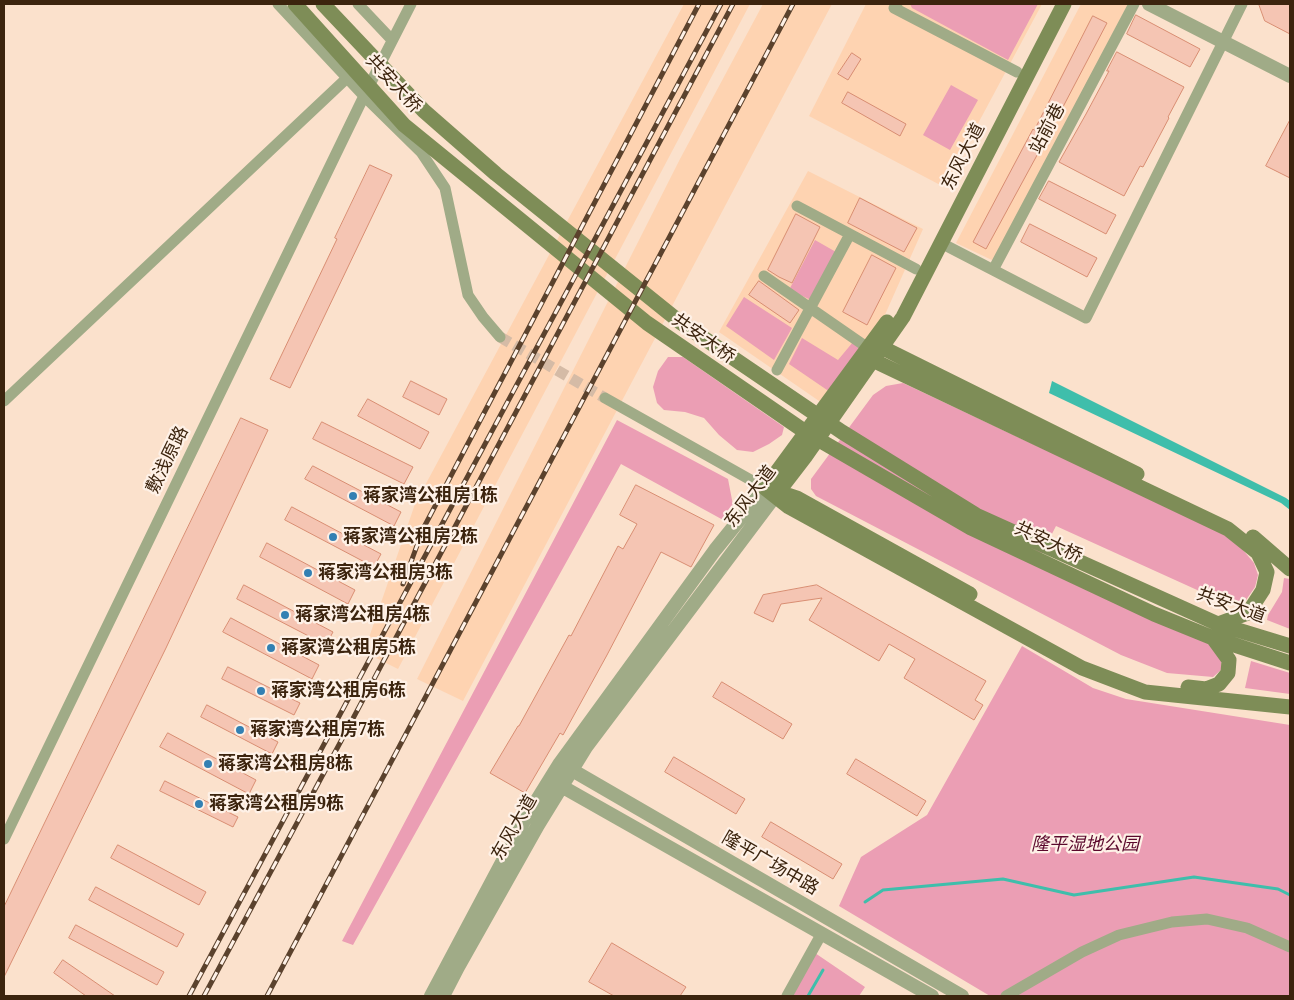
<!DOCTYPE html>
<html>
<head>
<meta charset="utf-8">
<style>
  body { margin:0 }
  #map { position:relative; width:1294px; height:1000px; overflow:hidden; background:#fbe1cc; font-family:"Times New Roman",serif }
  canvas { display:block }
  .frame { position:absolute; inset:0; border:5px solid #3c240e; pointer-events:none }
</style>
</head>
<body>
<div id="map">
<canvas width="1294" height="1000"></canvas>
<div class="frame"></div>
</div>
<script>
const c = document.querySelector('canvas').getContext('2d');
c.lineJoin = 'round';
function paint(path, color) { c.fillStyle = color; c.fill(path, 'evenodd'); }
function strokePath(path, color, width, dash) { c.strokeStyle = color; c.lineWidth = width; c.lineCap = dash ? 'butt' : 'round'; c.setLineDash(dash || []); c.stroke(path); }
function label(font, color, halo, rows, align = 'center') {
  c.font = font + ' "Times New Roman","Noto Sans SC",serif'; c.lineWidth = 4.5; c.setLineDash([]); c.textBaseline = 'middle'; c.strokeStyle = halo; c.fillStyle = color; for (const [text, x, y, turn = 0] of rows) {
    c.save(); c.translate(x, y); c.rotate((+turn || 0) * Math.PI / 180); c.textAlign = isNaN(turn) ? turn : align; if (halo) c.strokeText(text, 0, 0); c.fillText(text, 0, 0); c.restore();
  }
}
paint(new Path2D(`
  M684,4H750L398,669L364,652L415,504Z
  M763,4H832L463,701L417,679L680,159Z
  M866,4H1042L944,187L809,116Z
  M1081,4H1128L994,261L956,243Z
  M808,171L923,229L884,317L822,403L719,332Z`), '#fed3b1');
paint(new Path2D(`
  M910,4H1038L1008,60L912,8Z
  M951,85L978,100L950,150L923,135Z
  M815,240L836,252L811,300L789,290Z
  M744,297L792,328L774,360L726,326Z
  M802,338L838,360L853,342L861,348L830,392L789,364Z
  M668,357H683L784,427L782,435L769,444L753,452L737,450L719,435L704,418L685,412L664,410L657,403L653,387L658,371Z
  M903,383L1022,439L1162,503L1232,537L1254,563L1258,575L1255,587L1246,600L1228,604L1056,526L1036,565L1205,640C1217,650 1223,653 1221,670L1213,677L1167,673L1121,655L816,496L811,489V479L873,395L886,386Z
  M617,420L728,479L733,505L725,521L621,464L353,945L342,941Z
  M1284,578L1290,579V629L1267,620L1268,615L1282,592Z
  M1022,646L1093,688L1126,699L1290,725V996H990L839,906L861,857L927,815Z
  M1251,661L1290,673V694L1245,688Z
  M815,953L865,987L859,996H791Z`), '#eb9eb4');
paint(new Path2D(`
  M1052,381L1286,498L1290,501V510L1281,503L1049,393Z`), '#3fbeab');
strokePath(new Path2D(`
  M865,902L883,890L1003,879L1074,895L1194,877L1278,889L1290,895
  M808,996L823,970`), '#3fbeab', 3);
const building = new Path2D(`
  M1259,4H1290V34L1265,21Z
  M1136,15L1200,49L1190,67L1127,34Z
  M1093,16L1107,23L1054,124L986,249L973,242L1033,129L1034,130Z
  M1117,52L1184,87L1168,117L1169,118L1143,167L1140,166L1124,196L1059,162L1086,114L1109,71H1107Z
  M852,53L861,59L848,80L838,74Z
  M848,92L906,124L900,136L842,103Z
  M1290,120V178L1266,166Z
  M370,165L392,175L290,388L270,379L337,239L335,238Z
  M1049,181L1116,215L1106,234L1039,199Z
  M860,198L917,228L904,252L848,223Z
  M796,214L820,227L792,283L779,277L768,270Z
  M1030,224L1097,258L1087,277L1021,242Z
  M872,255L896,268L867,325L843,312Z
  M759,281L799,310L790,323L749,295Z
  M411,381L447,399L439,415L403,397Z
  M368,399L429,432L420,449L358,416Z
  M241,418L268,430L166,648L4,977V907Z
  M322,422L413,467L404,484L313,439Z
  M313,466L401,512L394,526L305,479Z
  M636,485L714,525L691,567L661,552L607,655L563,735L560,733L525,793L490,773L518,726H519L569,635L571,636L618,546L623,549L637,524L620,515Z
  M292,507L381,554L374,567L285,520Z
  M267,543L355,590L348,604L260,557Z
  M244,585L333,632L326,645L237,599Z
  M817,585L986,681L975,700L983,705L974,720L904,678L915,659L889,644L879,661L809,620L822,598L781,604L773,622L754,613L763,595Z
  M231,618L319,665L312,679L223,632Z
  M228,667L300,703L294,715L222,679Z
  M722,682L792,724L783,739L713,697Z
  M207,705L278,742L272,754L201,717Z
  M168,733L256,780L249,794L160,747Z
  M674,757L745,799L736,814L665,772Z
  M856,759L926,801L917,816L847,774Z
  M165,781L238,817L233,827L160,791Z
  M771,822L842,864L833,879L762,837Z
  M118,845L206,892L199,905L111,858Z
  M96,887L184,934L177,947L89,900Z
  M76,925L164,972L157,985L69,938Z
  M612,943L686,987L680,996H614L589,982Z
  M63,960L115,996H86L54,973Z`);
paint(building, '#f5c5b3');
strokePath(building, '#d88d72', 1);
strokePath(new Path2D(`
  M500,337L605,398`), '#d5bba6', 11, [11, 5.5]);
strokePath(new Path2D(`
  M278,4L364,96L421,152L445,188L468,295L483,317L500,337
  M358,4L392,40
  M897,4L894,8L1017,72
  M797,206L916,269
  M941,243L1086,318L1242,4
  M993,270L1134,4
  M764,276L868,348
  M777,370L850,234
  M605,398L765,488
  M4,401L347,78
  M4,839L364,96L411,4
  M787,996L822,933
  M1006,996L1082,952L1119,935L1172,922L1207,919L1247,928L1290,947`), '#a0ab87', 11);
strokePath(new Path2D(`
  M1149,4L1290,76
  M565,766L962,996
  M554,782L932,996
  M431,996L524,821L560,763L715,550L765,488
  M443,996L458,967L538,825L586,747L775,496`), '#a0ab87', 14);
strokePath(new Path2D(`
  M295,4L404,125L647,323L807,433L971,528L1154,614L1213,638L1290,663
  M323,4L424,111L496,174L680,322L842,432L976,515L1218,624L1290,646
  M873,343L1137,474
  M864,356L1228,529L1258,553L1267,572L1263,590L1248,613L1218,624
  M765,488L789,507L1082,668L1145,692L1290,707
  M765,488L887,322
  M776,491L797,498L970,594
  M775,496L805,457L903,317L1064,4
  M1253,537L1290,569
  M1188,687L1206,689L1219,684L1228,673L1229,660L1213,638`), '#7e8d57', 15);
const rail = new Path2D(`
  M403,584L423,529L699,4
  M189,996L721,4
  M204,996L341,741L733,4
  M267,996L793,4`);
strokePath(rail, '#5b422d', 5);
strokePath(rail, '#fef1e7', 3, [9]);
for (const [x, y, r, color] of [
  [353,496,5,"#3380b3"],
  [333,537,5,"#3380b3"],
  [308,573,5,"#3380b3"],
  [285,615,5,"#3380b3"],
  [271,648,5,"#3380b3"],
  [261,691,5,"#3380b3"],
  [240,730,5,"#3380b3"],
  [208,764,5,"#3380b3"],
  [199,804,5,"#3380b3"]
]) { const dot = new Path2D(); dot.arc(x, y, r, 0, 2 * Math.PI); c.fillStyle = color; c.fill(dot); strokePath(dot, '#fef1e7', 2); }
label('18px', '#3c240e', '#fef1e7', [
  ["共安大桥",393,84,47],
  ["站前巷",1048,129,-62],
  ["东风大道",964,157,-63],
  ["共安大桥",703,339,35],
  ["敷浅原路",168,460,-64],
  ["东风大道",751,497,-53],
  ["共安大桥",1048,543,25],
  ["共安大道",1231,606,20],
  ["东风大道",515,828,-60],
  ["隆平广场中路",770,864,30]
]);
label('bold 18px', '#3c240e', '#fef1e7', [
  ["蒋家湾公租房1栋",363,496],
  ["蒋家湾公租房2栋",343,537],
  ["蒋家湾公租房3栋",318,573],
  ["蒋家湾公租房4栋",295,615],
  ["蒋家湾公租房5栋",281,648],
  ["蒋家湾公租房6栋",271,691],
  ["蒋家湾公租房7栋",250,730],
  ["蒋家湾公租房8栋",218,764],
  ["蒋家湾公租房9栋",209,804]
], 'left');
label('italic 18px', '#5b092d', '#fef1e7', [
  ["隆平湿地公园",1085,845]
]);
</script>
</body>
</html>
